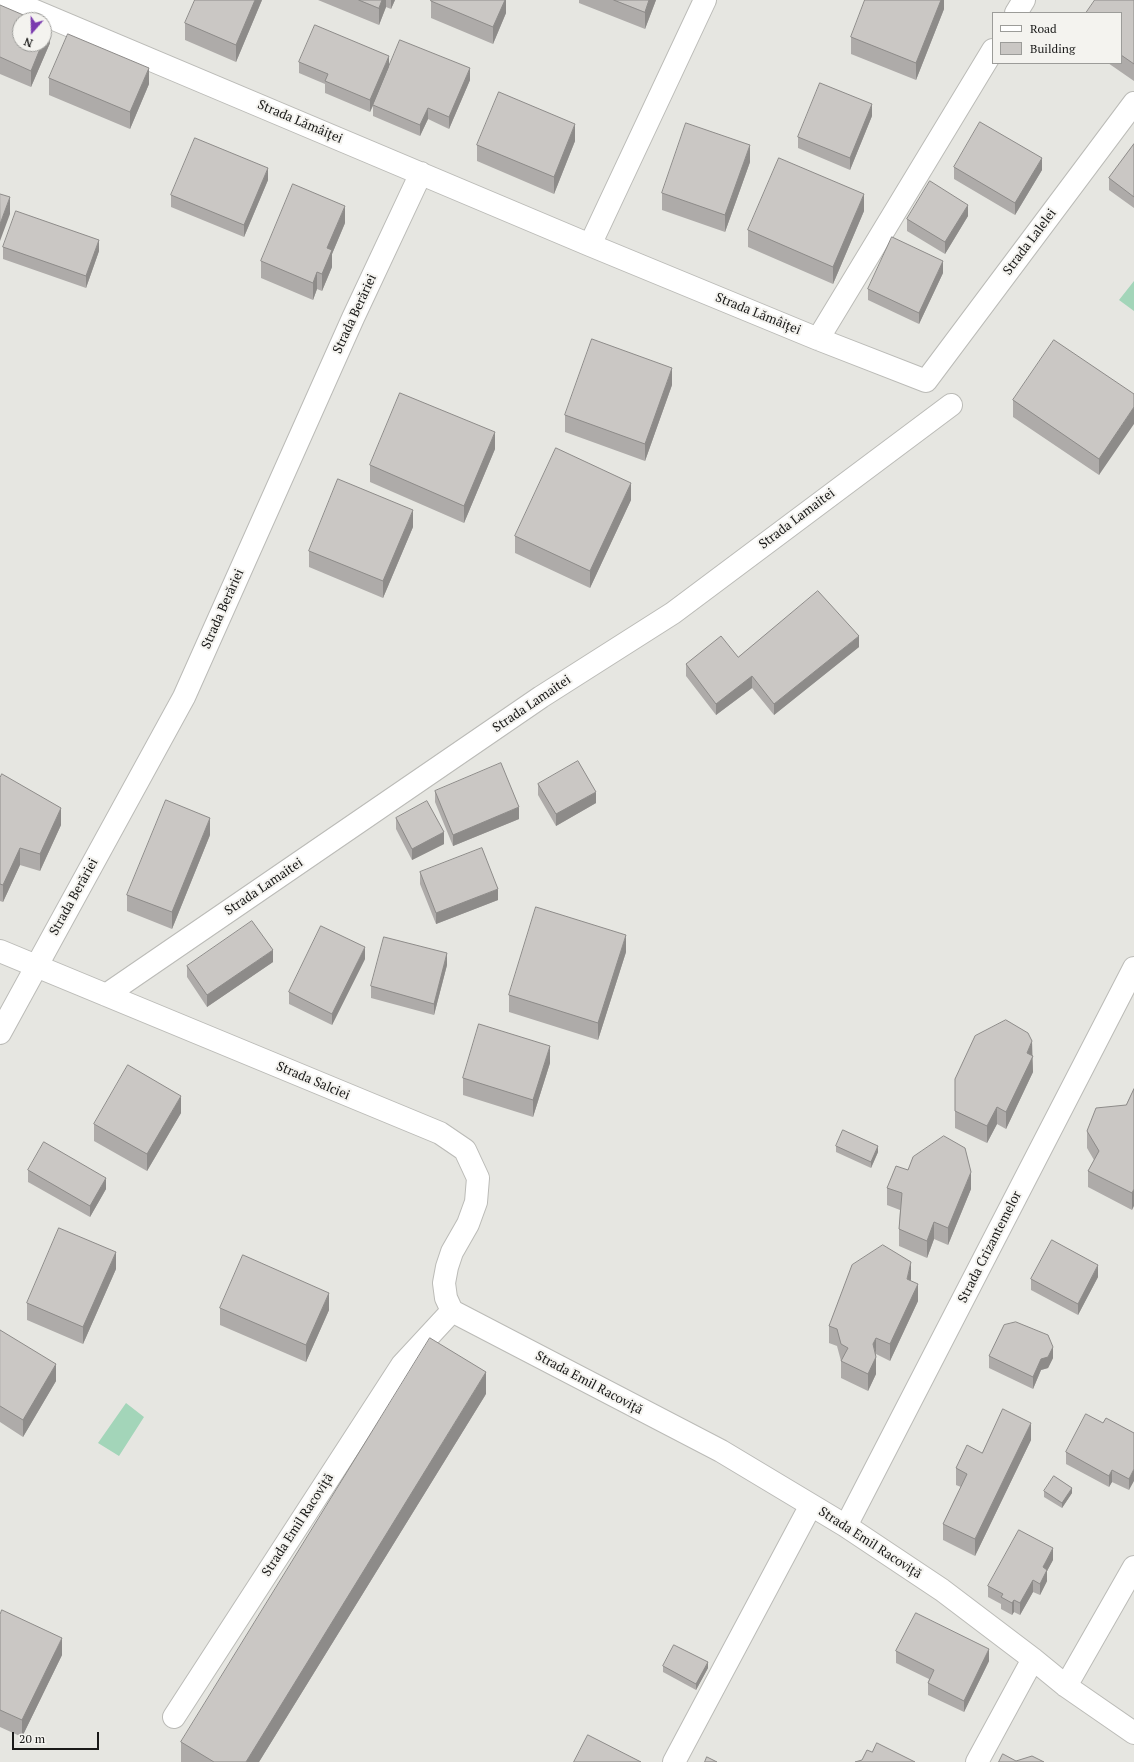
<!DOCTYPE html>
<html>
<head>
<meta charset="utf-8">
<style>
  body { margin:0 }
  #map { position:relative; width:1134px; height:1762px; overflow:hidden; background:#e6e6e1; font-family:"PT Serif",serif }
  canvas { display:block }
  .legend { position:absolute; left:992px; top:12px; width:130px; height:52px; box-sizing:border-box; background:#f4f3ef; border:1px solid #9c9c99; margin:0; padding:5px 7px; list-style:none; font-size:12px; color:#191918 }
  .legend li { display:flex; align-items:center; gap:8px; height:20px }
  .legend b { width:20px; border:1px solid #9c9c99 }
  .north { position:absolute; left:12px; top:12px; width:40px; height:40px; box-sizing:border-box; background:#f4f3ef; border:1px solid #9c9c99; border-radius:50%; rotate:200deg; font-size:11px; font-weight:700; line-height:16px; text-align:center; color:#191918 }
  .north::after { content:''; display:block; margin:auto; width:14px; height:18px; background:#7a3aaf; clip-path:polygon(50% 0,100% 100%,50% 72%,0 100%) }
  .scale { position:absolute; left:12px; top:1732px; width:87px; height:18px; box-sizing:border-box; border:2px solid #191918; border-top:0; padding-left:5px; font-size:12px; line-height:14px; white-space:nowrap; color:#191918; -webkit-text-stroke:3px #f4f3ef; paint-order:stroke }
</style>
</head>
<body>
<div id="map">
<canvas width="1134" height="1762"></canvas>
<ul class="legend">
<li><b style="height:5px;background:#fff"></b>Road</li>
<li><b style="height:11px;background:#cac7c4"></b>Building</li>
</ul>
<div class="north">N</div>
<div class="scale">20 m</div>
</div>
<script>
const c = document.querySelector('canvas').getContext('2d');
c.lineJoin = 'round';
function paint(path, color) { c.fillStyle = color; c.fill(path, 'evenodd'); }
function strokePath(path, color, width, dash) { c.strokeStyle = color; c.lineWidth = width; c.lineCap = dash ? 'butt' : 'round'; c.setLineDash(dash || []); c.stroke(path); }
function label(font, color, halo, rows, align = 'center') {
  c.font = font + ' "PT Serif",serif'; c.lineWidth = 4; c.setLineDash([]); c.textBaseline = 'middle'; c.strokeStyle = halo; c.fillStyle = color; for (const [text, x, y, turn = 0] of rows) {
    c.save(); c.translate(x, y); c.rotate((+turn || 0) * Math.PI / 180); c.textAlign = isNaN(turn) ? turn : align; if (halo) c.strokeText(text, 0, 0); c.fillText(text, 0, 0); c.restore();
  }
}
paint(new Path2D(`
  M1134,281V311L1119,300Z
  M126,1403L144,1417L119,1456L98,1443Z`), '#a3d5b9');
const street = new Path2D(`
  M9,0L590,245L818,339L926,381L1134,103
  M1016,13L1024,0
  M590,245L705,0
  M818,339L993,50
  M0,951L440,1133L465,1150L478,1178L476,1202L468,1224L452,1252L447,1267L444,1283L446,1298L452,1311
  M106,995L541,697L673,613L951,405
  M0,1033L184,697L353,318L421,173
  M846,1526L1134,968
  M1066,1686L1134,1567
  M174,1717L402,1365L452,1311L721,1451L846,1526L942,1590L1033,1659L1066,1686L1134,1733
  M674,1762L811,1505
  M977,1762L1033,1659`);
strokePath(street, '#bbbbb7', 24);
strokePath(street, '#fff', 22);
paint(new Path2D(`
  M262,0L236,62L185,40V23Z
  M318,0H395L391,9L386,7L379,25Z
  M506,0V13L493,44L431,18V1Z
  M579,0H656L645,29L579,3Z
  M944,0V9L916,80L851,54V37Z
  M1134,0V81L1108,63H1121V13Z
  M0,5L50,43L31,87L0,74Z
  M299,62L389,67L470,80L449,129L428,119L420,136L373,116V106L370,112L325,93V84L299,73Z
  M49,78L149,84L130,129L49,95Z
  M872,116L850,170L798,148V137Z
  M575,141L554,194L477,161V145Z
  M1134,144V208L1109,190V178Z
  M750,162L725,232L662,210V193Z
  M954,167L1042,170L1015,215L954,179Z
  M268,180L244,237L171,207V195Z
  M864,211L833,284L748,247V230Z
  M968,216L945,254L907,231V219Z
  M345,223L332,254V267L322,291L317,289L313,300L261,278V261Z
  M3,247L99,251L86,288L3,259Z
  M943,273L919,324L868,300V289Z
  M672,385L645,461L565,432V415Z
  M1134,394L1099,475L1013,417V400Z
  M495,449L464,523L370,482V465Z
  M631,500L590,588L515,553V536Z
  M413,527L383,598L309,567V551Z
  M859,647L774,715L752,688L716,715L686,676V664L738,657Z
  M0,778L61,825L40,871L20,865L3,902L0,901Z
  M538,784L596,803L556,826L538,795Z
  M435,791L519,819L453,846L435,802Z
  M396,818L444,844L412,860L396,829Z
  M210,835L172,929L127,911V895Z
  M420,872L498,900L436,924L420,884Z
  M626,952L598,1040L509,1012V995Z
  M365,959L332,1025L289,1004V992Z
  M273,962L207,1007L187,977V966Z
  M447,965L434,1015L371,998V986Z
  M1032,1055L1033,1072L1006,1129L997,1124L987,1143L955,1128V1079Z
  M550,1063L533,1117L463,1095V1078Z
  M1134,1089L1132,1210L1088,1187V1171L1094,1160L1087,1148V1131L1126,1105Z
  M181,1113L147,1171L94,1141V1124Z
  M836,1146L878,1152L871,1168L836,1152Z
  M28,1170L106,1189L90,1217L28,1182Z
  M908,1170L971,1189L948,1245L934,1239L927,1258L899,1246V1229L900,1210L887,1205V1188Z
  M116,1269L83,1344L27,1320V1303Z
  M1098,1277L1078,1315L1031,1290V1279Z
  M911,1279V1281L918,1301L890,1361L876,1354V1374L868,1391L841,1378V1361L837,1346L829,1343V1326Z
  M220,1308L329,1310L306,1362L220,1325Z
  M0,1330L56,1381L23,1437L0,1422Z
  M989,1356L1053,1358L1048,1368L1041,1370L1033,1389L989,1368Z
  M486,1394L259,1762H181V1742Z
  M1103,1423L1134,1433L1129,1490L1112,1482L1109,1487L1066,1464V1452Z
  M1031,1440L975,1556L943,1540V1524L961,1487L956,1485V1468L982,1453Z
  M1044,1491L1072,1493L1062,1508L1044,1497Z
  M1053,1560L1047,1571V1581L1040,1595L1033,1592L1020,1615L1014,1612L1012,1615L1001,1609V1604L988,1597V1586Z
  M0,1615L62,1655L22,1737L0,1727Z
  M896,1651L989,1661L964,1712L928,1695V1683L929,1679L896,1663Z
  M663,1666L708,1668L696,1690L663,1672Z`), '#aeaba9');
paint(new Path2D(`
  M255,0H262L236,62V45Z
  M382,0H386V7L379,25V8Z
  M391,0H395L391,9Z
  M505,0H506V13L493,44V27Z
  M649,0H656L645,29V12Z
  M941,0H944V9L916,80V63Z
  M50,26V43L31,87V71L42,44H44V40Z
  M389,56V68L370,112V100Z
  M149,68V84L130,129V112Z
  M470,68V80L449,129V117Z
  M872,104V116L850,170V158Z
  M428,108V119L420,136V125Z
  M575,124V141L554,194V177Z
  M750,145V162L725,232V215Z
  M1042,158V170L1015,215V203Z
  M268,168V180L244,237V225Z
  M864,194V211L833,284V267Z
  M10,197V214L0,241V224Z
  M968,205V216L945,254V242Z
  M345,206V223L332,254V267L322,291V274L327,248Z
  M99,240V251L86,288V276Z
  M943,261V273L919,324V313Z
  M317,272V289L313,300V283Z
  M672,368V385L645,461V444Z
  M1134,407V424L1099,475V459Z
  M495,432V449L464,523V506Z
  M631,483V500L590,588V571Z
  M413,510V527L383,598V581Z
  M859,636V647L774,715V704Z
  M752,676V688L716,715V704Z
  M596,792V803L556,826V814Z
  M519,807V819L453,846V835Z
  M61,808V825L40,871V854Z
  M210,818V835L172,929V912Z
  M444,832V844L412,860V849Z
  M20,848V865L3,902V885Z
  M498,889V900L436,924V913Z
  M626,935V952L598,1040V1023Z
  M365,947V959L332,1025V1014Z
  M273,950V962L207,1007V995Z
  M447,953V965L434,1015V1004Z
  M1032,1041L1033,1072L1006,1129V1112L1027,1053Z
  M550,1046V1063L533,1117V1100Z
  M181,1096V1113L147,1171V1154Z
  M997,1107V1124L987,1143V1126Z
  M878,1146V1152L871,1168V1162Z
  M971,1172V1189L948,1245V1228Z
  M106,1178V1189L90,1217V1206Z
  M1134,1189V1206L1132,1210V1193Z
  M934,1222V1239L927,1258V1241Z
  M116,1252V1269L83,1344V1327Z
  M911,1262V1279L907,1296V1279Z
  M1098,1265V1277L1078,1315V1304Z
  M918,1284V1301L890,1361V1344Z
  M329,1293V1310L306,1362V1345Z
  M876,1338V1354L873,1344Z
  M1053,1347V1358L1048,1368L1041,1370L1033,1389V1377L1041,1359Z
  M876,1357V1374L868,1391V1374Z
  M56,1364V1381L23,1437V1420Z
  M486,1372V1394L259,1762H246Z
  M1031,1423V1440L975,1556V1539Z
  M1134,1469V1481L1129,1490V1479Z
  M1112,1470V1482L1109,1487V1476Z
  M1072,1488V1493L1062,1508V1503Z
  M1053,1548V1560L1047,1571V1581L1040,1595V1584L1043,1567Z
  M1033,1580V1592L1020,1615V1603Z
  M1014,1600V1612L1012,1615V1603Z
  M62,1638V1655L22,1737V1720Z
  M989,1649V1661L964,1712V1701Z
  M708,1662V1668L696,1690V1684Z`), '#8d8b89');
const building = new Path2D(`
  M195,0H255L236,45L185,23Z
  M359,0H382L379,8Z
  M431,0H505L493,27L431,1Z
  M614,0H649L645,12Z
  M865,0H941L916,63L851,37Z
  M1095,0H1134V64L1121,55V13H1086Z
  M0,5L35,20H20V44H42L31,71L0,57Z
  M44,24L50,26L44,40Z
  M315,25L389,56L370,100L325,81L328,74L299,62Z
  M68,34L149,68L130,112L49,78Z
  M400,40L470,68L449,117L428,108L420,125L373,105Z
  M820,83L872,104L850,158L798,137Z
  M499,92L575,124L554,177L477,145Z
  M980,122L1042,158L1015,203L954,167Z
  M686,123L750,145L725,215L662,193Z
  M195,138L268,168L244,225L171,195Z
  M1134,144V197L1109,178Z
  M779,158L864,194L833,267L748,230Z
  M930,181L968,205L945,242L907,219Z
  M293,184L345,206L327,248L332,250L322,274L317,272L313,283L261,261Z
  M0,194L10,197L0,224Z
  M16,211L99,240L86,276L3,247Z
  M892,237L943,261L919,313L868,289Z
  M592,339L672,368L645,444L565,415Z
  M1054,340L1134,394V407L1099,459L1013,400Z
  M400,393L495,432L464,506L370,465Z
  M556,448L631,483L590,571L515,536Z
  M338,479L413,510L383,581L309,551Z
  M818,591L859,636L774,704L752,676L716,704L686,664L721,636L738,657Z
  M578,761L596,792L556,814L538,784Z
  M501,763L519,807L453,835L435,791Z
  M2,774L61,808L40,854L20,848L3,885L0,884V778Z
  M166,800L210,818L172,912L127,895Z
  M427,801L444,832L412,849L396,818Z
  M482,848L498,889L436,913L420,872Z
  M536,907L626,935L598,1023L509,995Z
  M252,921L273,950L207,995L187,966Z
  M321,926L365,947L332,1014L289,992Z
  M384,937L447,953L434,1004L371,986Z
  M1006,1020L1028,1033L1032,1041L1027,1053L1033,1056L1006,1112L997,1107L987,1126L955,1111V1079L975,1036Z
  M479,1024L550,1046L533,1100L463,1078Z
  M128,1065L181,1096L147,1154L94,1124Z
  M1134,1089V1189L1132,1193L1088,1171L1099,1151L1087,1131L1096,1108L1126,1105Z
  M843,1130L878,1146L871,1162L836,1146Z
  M944,1136L965,1148L971,1172L948,1228L934,1222L927,1241L899,1229L902,1193L887,1188L896,1166L908,1170L913,1157Z
  M44,1142L106,1178L90,1206L28,1170Z
  M59,1228L116,1252L83,1327L27,1303Z
  M1052,1240L1098,1265L1078,1304L1031,1279Z
  M883,1245L911,1262L907,1279L918,1284L890,1344L876,1338L873,1344L876,1357L868,1374L841,1361L848,1348L841,1344L837,1329L829,1326L852,1265Z
  M243,1255L329,1293L306,1345L220,1308Z
  M1016,1322L1048,1335L1053,1347L1048,1357L1041,1359L1033,1377L989,1356L1004,1325Z
  M0,1330L56,1364L23,1420L0,1406Z
  M430,1338L486,1372L246,1762H214L181,1742Z
  M1003,1409L1031,1423L975,1539L943,1524L967,1474L956,1468L967,1445L982,1453Z
  M1086,1414L1103,1423L1106,1418L1134,1433V1469L1129,1479L1112,1470L1109,1476L1066,1452Z
  M1054,1476L1072,1488L1062,1503L1044,1491Z
  M1019,1530L1053,1548L1043,1567L1047,1570L1040,1584L1033,1580L1020,1603L1014,1600L1012,1603L1001,1597L1003,1594L988,1586Z
  M2,1610L62,1638L22,1720L0,1710V1615Z
  M916,1613L989,1649L964,1701L928,1683L934,1670L896,1651Z
  M674,1645L708,1662L696,1684L663,1666Z
  M588,1735L641,1762H574Z
  M877,1743L915,1762H855L862,1760L867,1750L872,1752Z
  M1003,1754L1016,1761L1032,1756L1044,1762H999Z
  M707,1757L717,1762H705Z`);
paint(building, '#cac7c4');
strokePath(building, '#8d8b89', 1);
label('13px', '#191918', '#f4f3ef', [
  ["Strada Lămâiței",300,122,23],
  ["Strada Lalelei",1030,242,-53],
  ["Strada Berăriei",355,314,-65],
  ["Strada Lămâiței",758,314,22],
  ["Strada Lamaitei",797,519,-37],
  ["Strada Berăriei",223,609,-66],
  ["Strada Lamaitei",532,704,-34],
  ["Strada Lamaitei",264,887,-34],
  ["Strada Berăriei",74,897,-61],
  ["Strada Salciei",313,1081,23],
  ["Strada Crizantemelor",990,1247,-63],
  ["Strada Emil Racoviță",589,1383,28],
  ["Strada Emil Racoviță",298,1525,-57],
  ["Strada Emil Racoviță",870,1543,33]
]);
</script>
</body>
</html>
